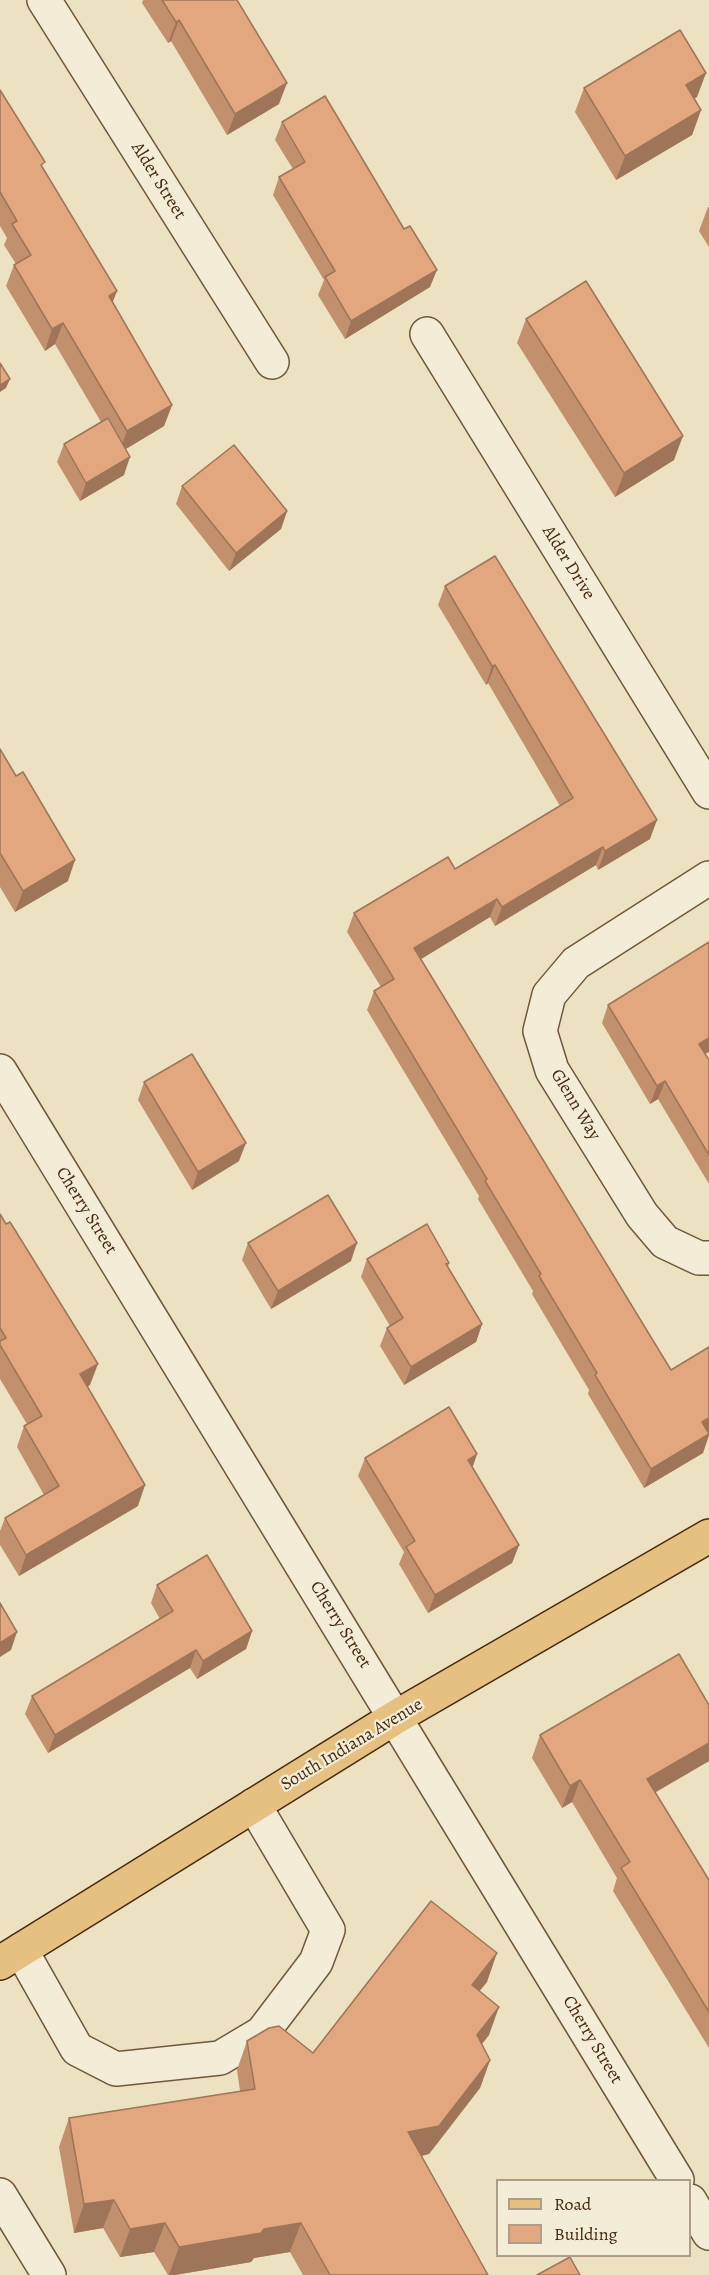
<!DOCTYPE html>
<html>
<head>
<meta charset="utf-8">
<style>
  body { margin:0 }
  #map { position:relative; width:709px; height:2275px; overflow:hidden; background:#ece1c1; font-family:Alegreya,serif }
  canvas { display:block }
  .legend { position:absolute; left:496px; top:2179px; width:195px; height:78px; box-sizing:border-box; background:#f3ecd7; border:2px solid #ae9e87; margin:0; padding:8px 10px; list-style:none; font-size:18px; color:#46290f }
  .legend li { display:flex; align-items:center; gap:12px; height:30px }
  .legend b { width:30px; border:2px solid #ae9e87 }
</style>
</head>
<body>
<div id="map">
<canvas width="709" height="2275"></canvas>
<ul class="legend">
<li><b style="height:8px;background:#e6c080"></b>Road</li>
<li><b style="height:16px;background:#e2a77e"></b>Building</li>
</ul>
</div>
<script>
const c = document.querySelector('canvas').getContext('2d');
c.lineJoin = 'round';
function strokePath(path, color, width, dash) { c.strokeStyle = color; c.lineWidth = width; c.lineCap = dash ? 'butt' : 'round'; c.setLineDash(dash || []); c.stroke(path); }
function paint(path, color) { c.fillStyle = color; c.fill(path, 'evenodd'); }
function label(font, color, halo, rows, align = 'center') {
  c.font = font + ' Alegreya,serif'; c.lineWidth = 4.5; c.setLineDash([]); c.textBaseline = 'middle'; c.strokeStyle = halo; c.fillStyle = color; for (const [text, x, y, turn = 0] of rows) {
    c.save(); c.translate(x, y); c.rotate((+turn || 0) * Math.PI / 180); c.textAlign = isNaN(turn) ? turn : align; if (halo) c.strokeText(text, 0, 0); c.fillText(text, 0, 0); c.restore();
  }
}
const minor = new Path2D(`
  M44,0L272,362
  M427,334L709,792
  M709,878L576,963L549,995L540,1031L552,1070L642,1215L665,1242L699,1258H709
  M0,1071L677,2180
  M21,1950L77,2049L116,2069L220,2058L262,2033L316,1962L328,1930L254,1805
  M0,2195L49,2275
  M690,2201L709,2233`);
const major = new Path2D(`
  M0,1963L396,1717L709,1536`);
strokePath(minor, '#70573c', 36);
strokePath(major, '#46290f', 36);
strokePath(minor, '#f3ecd7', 33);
strokePath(major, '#e6c080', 33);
paint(new Path2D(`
  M143,0H237L279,104L227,135L171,41L168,43L142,3Z
  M584,88L697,97L694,99L701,110L692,135L616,180L575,112Z
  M0,90L43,168L112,302L172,405L164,426L126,449L124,475L80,501L57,462L64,444L101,422L55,344L45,351L6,286L14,265L16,264L4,245L7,238L0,226Z
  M282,122L430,287L345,339L318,295L324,280L273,195L279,177L293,169L275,140Z
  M708,207H709V247L699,231Z
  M526,319L674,460L615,497L517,343Z
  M182,486L287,511L281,529L229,571L176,504Z
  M445,586L650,839L598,870L596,865L495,926L490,917L421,959L671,1370L709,1347V1436L703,1453L644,1488L588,1394L589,1390L532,1294L533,1291L478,1199L479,1196L367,1010L374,991L381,987L347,932L354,913L455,869L560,806L488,683L486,685L438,605Z
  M0,749L16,776L68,881L15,912L0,887Z
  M608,1005L705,1054L709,1060V1184L658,1099L650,1104L602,1023Z
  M144,1082L239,1161L192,1190L138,1100Z
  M0,1214L90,1385L87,1386L138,1506L19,1576L0,1545V1531L5,1518L44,1495L17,1447L24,1426L27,1424L0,1379Z
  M248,1243L351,1261L271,1309L242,1260Z
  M367,1259L449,1263L448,1267L482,1324L476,1342L404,1385L380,1346L387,1328L390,1326L361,1277Z
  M477,1454L472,1468L519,1545L512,1563L428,1613L399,1564L404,1552L358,1476L365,1458Z
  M157,1585L252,1631L246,1649L197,1679L190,1668L48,1753L25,1714L32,1696L160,1619L151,1603Z
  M709,1705V1761L655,1792L709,1880V2048L613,1891L617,1878L572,1802L562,1808L532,1758L540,1735Z
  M487,1982L479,1991L489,2035L482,2044L490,2060L480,2088L429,2154L422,2156L488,2275H303L290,2252L254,2258L251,2262L175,2275H168L154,2252L120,2257L103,2228L74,2233L59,2147L69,2118L240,2091L237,2070L247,2041L313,2053Z`), '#c2906c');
paint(new Path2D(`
  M179,20L171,41L168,43L176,22Z
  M706,73L697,97L677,109L686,85Z
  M287,83L279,104L227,135L235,114Z
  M701,110L692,135L616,180L625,156Z
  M437,270L430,287L345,339L351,321Z
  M117,291L109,312V296Z
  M63,323L55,344L45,351L52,329Z
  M10,379L6,388L0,392V385Z
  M172,405L164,426L119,453L127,431Z
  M683,436L674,460L615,497L624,473Z
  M130,457L124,475L80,501L86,483Z
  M287,511L281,529L229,571L236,553Z
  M495,665L488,683L486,685L492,666Z
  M657,820L650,839L598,870L605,851Z
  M603,847L596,865L495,926L502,907Z
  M75,860L68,881L15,912L23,891Z
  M497,899L490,917L408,967L414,948Z
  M709,1038V1052L693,1061L699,1044Z
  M665,1081L658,1099L650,1104L657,1086Z
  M246,1143L239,1161L192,1190L198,1172Z
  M357,1243L351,1261L271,1309L278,1291Z
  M482,1324L476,1342L404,1385L411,1367Z
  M98,1364L90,1385L73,1395L80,1374Z
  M709,1418V1433L702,1422Z
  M709,1434L703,1453L644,1488L651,1469Z
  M477,1454L471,1472L468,1460Z
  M145,1485L138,1506L19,1576L26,1555Z
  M519,1545L512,1563L428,1613L435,1595Z
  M252,1631L246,1649L197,1679L203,1661Z
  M17,1632L11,1650L0,1657V1643Z
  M196,1650L190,1668L48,1753L55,1735Z
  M709,1743V1761L639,1802L647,1779Z
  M580,1780L572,1802L562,1808L570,1786Z
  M497,1953L487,1982L461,2014L472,1985Z
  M499,2007L489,2035L466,2064L477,2035Z
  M490,2060L480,2088L429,2154L398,2160L408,2132Z
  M114,2200L103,2228L74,2233L84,2204Z
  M165,2223L154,2252L120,2257L130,2229Z
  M301,2223L290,2252L254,2258L251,2262L175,2275H169L179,2247L264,2229Z`), '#9e7558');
const building = new Path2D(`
  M162,0H237L287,83L235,114L179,20L176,22Z
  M680,30L706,73L686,85L701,110L625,156L584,88Z
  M0,90L45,162L41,165L117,291L109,296L172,405L127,431L63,323L52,329L14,265L31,255L12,224L17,221L0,192Z
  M325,96L404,229L410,226L437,270L351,321L325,277L335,271L279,177L305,162L282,122Z
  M586,281L683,436L624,473L526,319Z
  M0,363L10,379L0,385Z
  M108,418L130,457L86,483L64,444Z
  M234,445L287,511L236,553L182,486Z
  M495,556L657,820L605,851L603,847L502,907L497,899L414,948L671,1370L709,1347V1418L702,1422L709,1434L651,1469L595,1375L597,1373L539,1276L541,1274L485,1181L487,1179L374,991L394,979L354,913L448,857L455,869L573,798L495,665L492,666L445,586Z
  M0,749L16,776L23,772L75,860L23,891L0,853Z
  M709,942V1038L699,1044L709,1060V1155L665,1081L657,1086L608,1005Z
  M192,1054L246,1143L198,1172L144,1082Z
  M328,1195L357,1243L278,1291L248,1243Z
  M0,1214L6,1224L10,1222L98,1364L80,1374L145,1485L26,1555L5,1518L59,1486L24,1426L42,1416L0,1345V1341L6,1338L0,1328Z
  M427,1224L449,1263L446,1264L482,1324L411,1367L387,1328L403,1318L367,1259Z
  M449,1407L477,1454L468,1460L519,1545L435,1595L406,1547L415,1541L365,1458Z
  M207,1555L252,1631L203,1661L196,1650L55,1735L32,1696L173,1611L157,1585Z
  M0,1603L17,1632L0,1643Z
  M679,1654L709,1705V1743L647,1779L709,1880V2012L621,1868L630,1862L580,1780L570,1786L540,1735Z
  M431,1901L497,1953L472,1985L499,2007L477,2035L490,2060L439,2126L408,2132L488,2275H330L301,2223L264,2229L261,2233L179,2247L165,2223L130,2229L114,2200L84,2204L69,2118L255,2089L247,2041L269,2028L279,2026L313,2053Z
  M570,2257L580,2275H537Z`);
paint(building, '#e2a77e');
strokePath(building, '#9e7558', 1.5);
label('18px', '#46290f', '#f3ecd7', [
  ["Alder Street",158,181,58],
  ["Alder Drive",568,563,58],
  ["Glenn Way",575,1105,59],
  ["Cherry Street",86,1211,58],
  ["Cherry Street",340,1625,58],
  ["South Indiana Avenue",352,1745,-31],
  ["Cherry Street",592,2040,59]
]);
</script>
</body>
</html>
